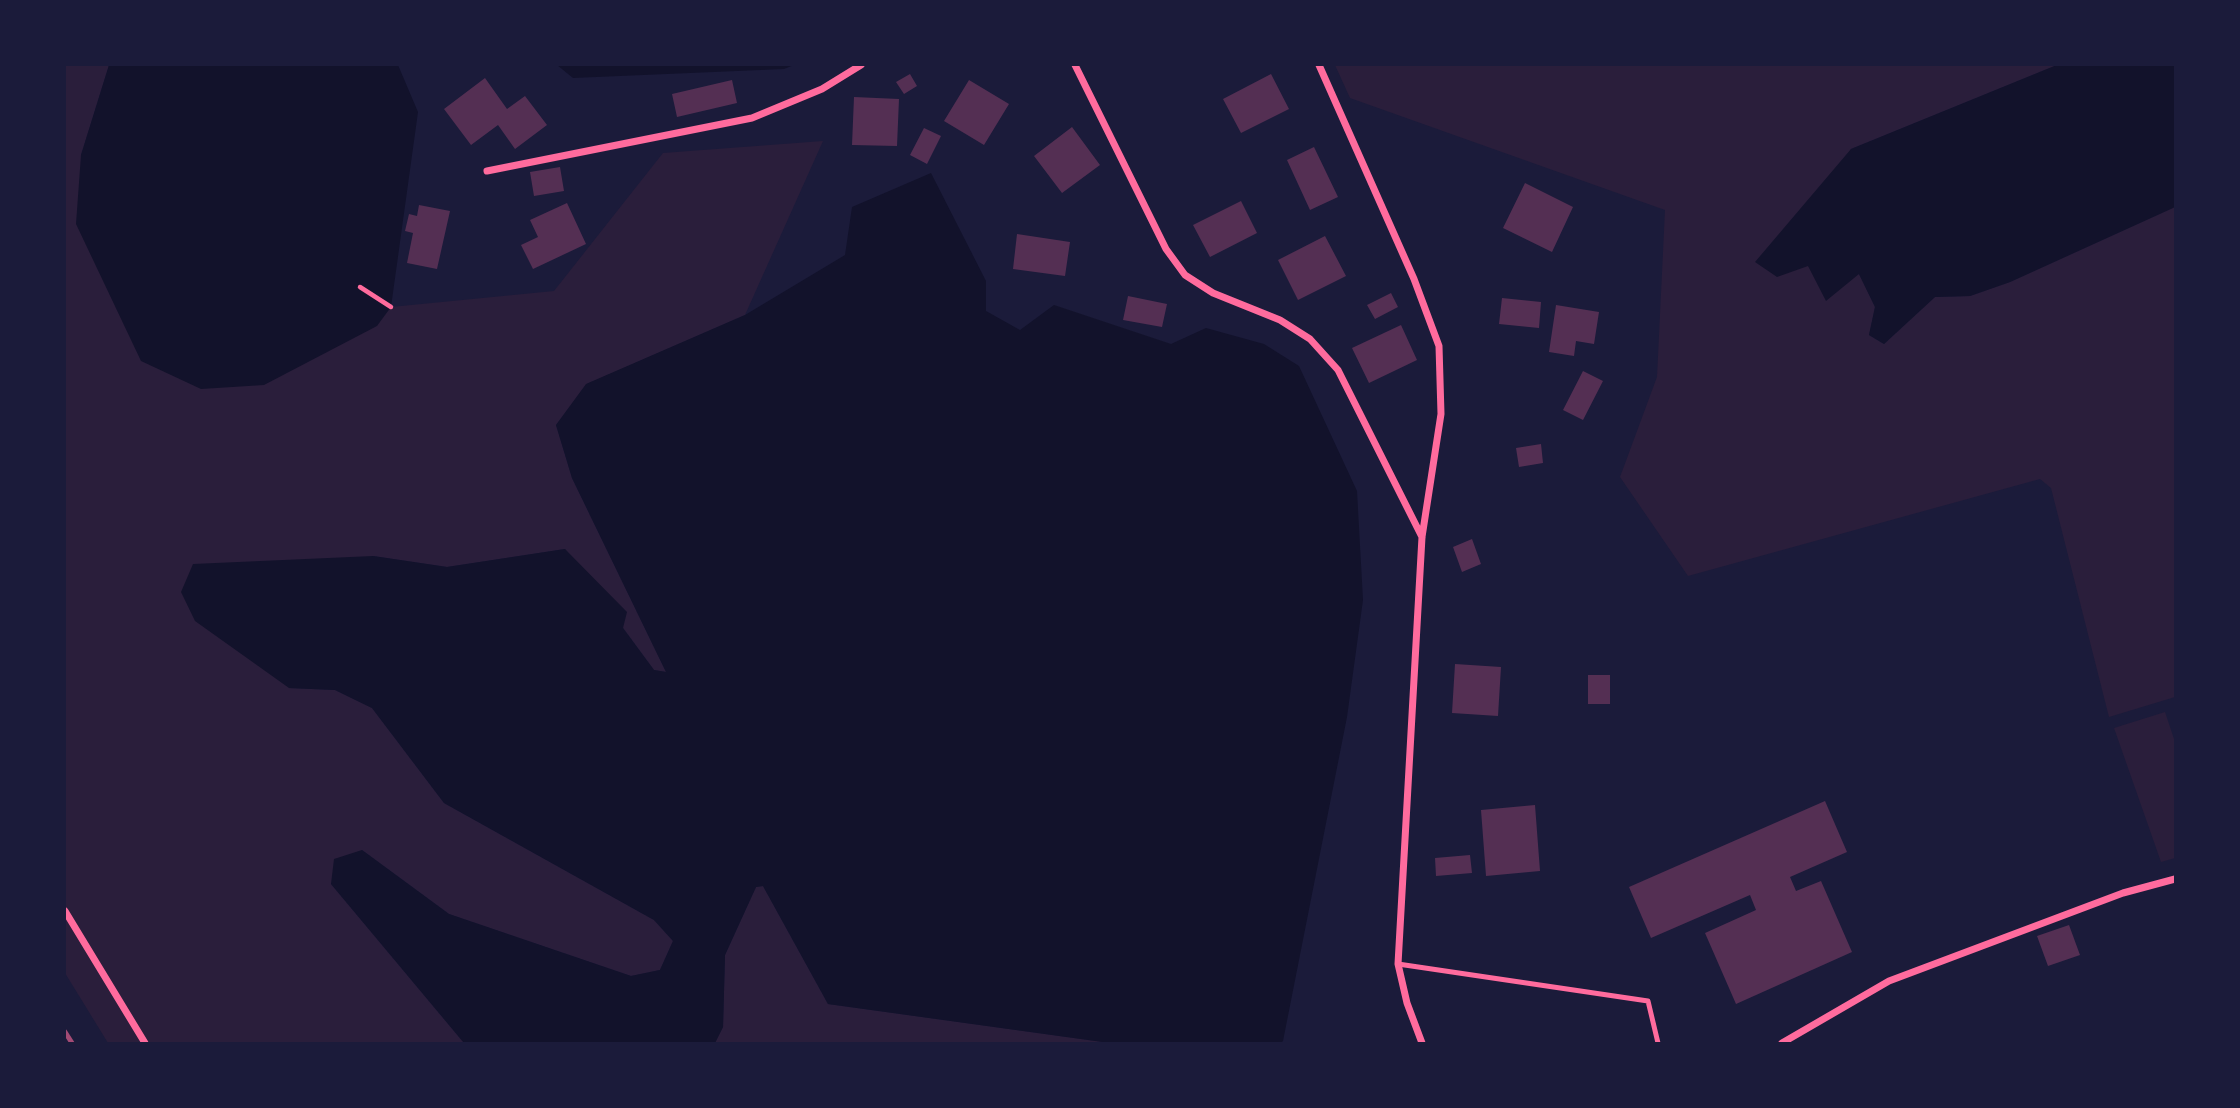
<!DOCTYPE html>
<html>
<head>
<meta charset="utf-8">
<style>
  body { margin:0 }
  #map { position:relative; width:2240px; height:1108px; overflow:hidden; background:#1b1b3a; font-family:"Fira Sans Condensed",sans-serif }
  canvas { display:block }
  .frame { position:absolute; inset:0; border:66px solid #1b1b3a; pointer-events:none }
</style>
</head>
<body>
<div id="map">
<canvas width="2240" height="1108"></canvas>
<div class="frame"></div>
</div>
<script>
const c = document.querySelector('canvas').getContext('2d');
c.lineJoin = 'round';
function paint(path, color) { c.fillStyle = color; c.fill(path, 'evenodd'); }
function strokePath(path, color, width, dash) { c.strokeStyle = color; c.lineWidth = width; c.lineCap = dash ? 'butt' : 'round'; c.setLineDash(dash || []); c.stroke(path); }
paint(new Path2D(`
  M65,65H109L81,155L391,307L554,291L663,153L823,141L745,315L587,384L556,425L572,478L666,672L654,670L565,549L447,567L373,556L289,688L335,690L372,708L444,803L654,920L673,941L660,970L631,976L449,914L362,850L331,884L464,1043H108L65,973Z
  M1335,65H2057L1851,149L1808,266L1859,274L1875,307L1869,335L1884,344L1935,297L1970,296L2010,282L2175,207V697L2109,717L2051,488L2040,479L1688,576L1620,477L1657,377L1665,210L1350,98Z
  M2165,712L2175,742V858L2161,862L2114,728Z
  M763,886L828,1004L1110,1043H715L723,1027L725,955L756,887Z`), '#2a1e3b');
paint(new Path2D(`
  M109,65H398L418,112L391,307L377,326L264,385L201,389L141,361L76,224L81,155Z
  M557,65H794L784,69L573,78Z
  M2057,65H2175V207L2010,282L1970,296L1935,297L1884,344L1869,335L1875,307L1859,274L1826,301L1808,266L1777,277L1755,262L1851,149Z
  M931,173L986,281V311L1020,330L1054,305L1171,344L1206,328L1264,344L1299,366L1357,491L1363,600L1347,717L1283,1041L1281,1043H1110L828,1004L763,886L756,887L725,955L723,1027L715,1043H464L331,884L334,859L362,850L449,914L631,976L660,970L673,941L654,920L444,803L372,708L335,690L289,688L195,621L181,592L193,564L373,556L447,567L565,549L627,612L623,628L654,670L666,672L572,478L556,425L586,384L745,315L845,255L852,207Z`), '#12122b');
paint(new Path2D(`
  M910,74L917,86L904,94L896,82Z
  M1271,74L1289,109L1241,133L1223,99Z
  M485,78L507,109L525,96L547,125L515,149L498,125L471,145L444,109Z
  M732,80L737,103L677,117L672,94Z
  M969,80L1009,104L984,145L944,121Z
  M854,97L899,99L897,146L852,145Z
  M1072,127L1100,165L1062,193L1034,156Z
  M924,128L941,136L927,164L910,155Z
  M1314,147L1338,197L1310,210L1287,160Z
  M560,167L564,191L534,196L530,172Z
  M1525,183L1573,207L1552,252L1503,228Z
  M1241,201L1257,233L1210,257L1193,225Z
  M567,203L586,244L533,269L521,245L538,237L530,220Z
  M419,205L450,211L437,269L407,263L413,233L405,231L409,214L417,216Z
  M1017,234L1070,242L1065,276L1013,269Z
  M1325,236L1346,276L1298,300L1278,260Z
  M1391,293L1398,307L1375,319L1367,305Z
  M1128,296L1167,304L1162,327L1123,320Z
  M1502,298L1541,302L1539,328L1499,324Z
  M1556,305L1599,312L1594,344L1576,341L1574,356L1549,352Z
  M1401,325L1417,360L1369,383L1352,348Z
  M1583,371L1603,381L1583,420L1563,410Z
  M1541,444L1543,463L1519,467L1516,448Z
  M1472,539L1481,564L1462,572L1453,547Z
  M1455,664L1501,667L1498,716L1452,713Z
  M1588,675H1610V704H1588Z
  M1825,801L1847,852L1790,877L1796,891L1821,881L1852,952L1736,1004L1705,933L1756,910L1750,895L1651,938L1629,887Z
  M1535,805L1540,871L1486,876L1481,810Z
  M1470,855L1472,873L1436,876L1435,858Z
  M2069,925L2080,955L2048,966L2037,936Z`), '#542f53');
strokePath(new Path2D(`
  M360,287L391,307`), '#ff6b9d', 4.5);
strokePath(new Path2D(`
  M1398,964L1648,1001L1658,1043`), '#ff6b9d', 5);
strokePath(new Path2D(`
  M1075,65L1166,249L1185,275L1213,293L1280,320L1310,339L1338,370L1422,537
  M1319,65L1414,279L1439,346L1441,414L1422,537L1398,964L1407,1003L1422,1043
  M487,171L752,118L822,89L861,65
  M65,911L145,1043
  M1782,1043L1889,981L2123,893L2175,879`), '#ff6b9d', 7);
strokePath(new Path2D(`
  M65,1032L72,1043`), '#a44b75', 5);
</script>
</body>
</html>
